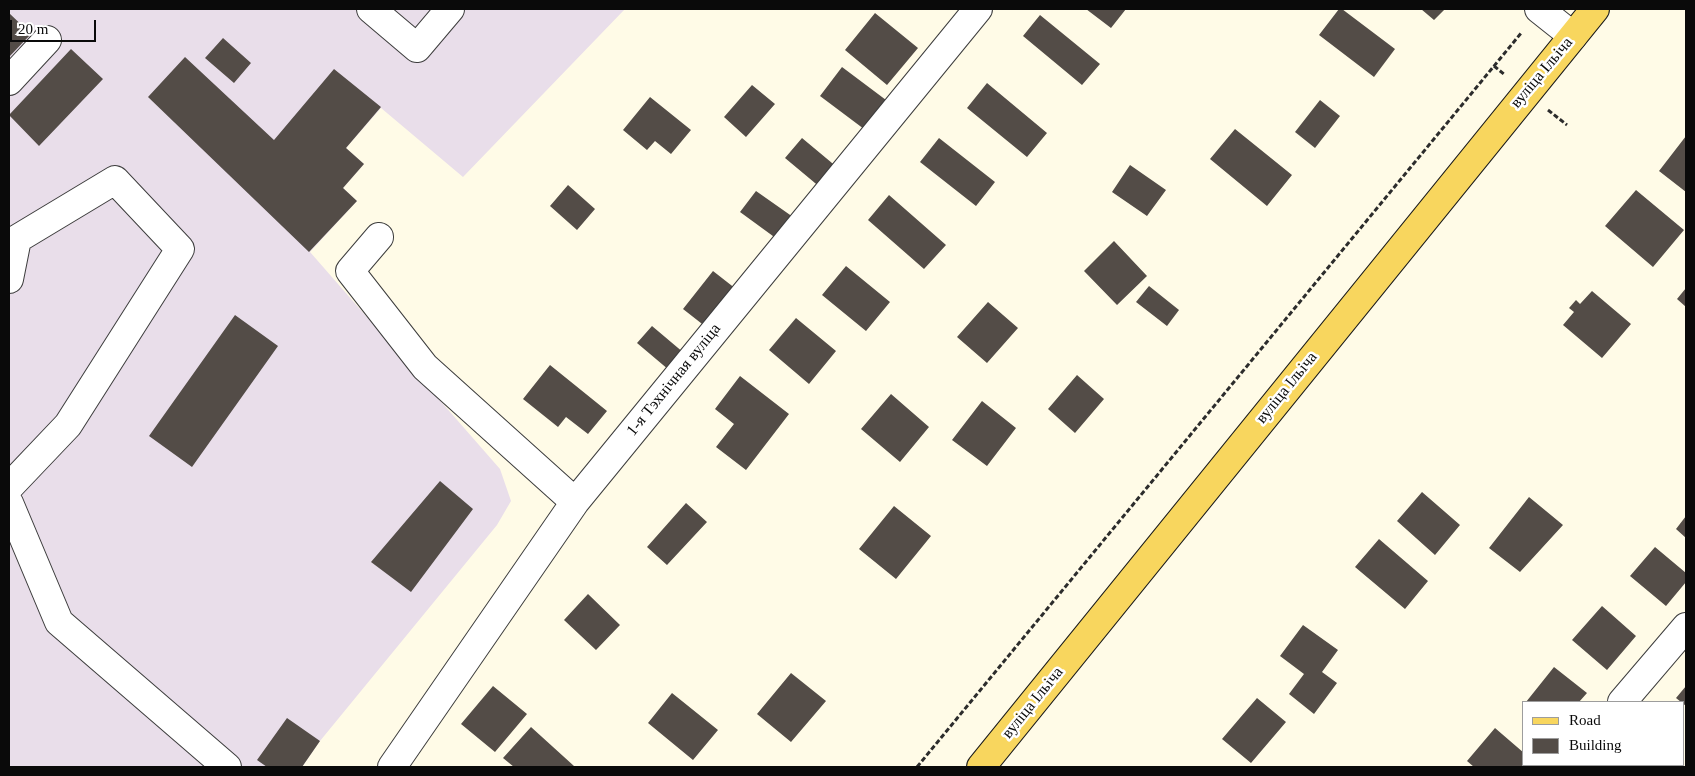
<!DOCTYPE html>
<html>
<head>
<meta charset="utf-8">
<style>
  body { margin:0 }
  #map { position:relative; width:1695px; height:776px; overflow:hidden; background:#fffbe7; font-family:Georgia,serif }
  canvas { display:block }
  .frame { position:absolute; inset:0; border:10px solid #0a0a0a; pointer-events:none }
  .legend { position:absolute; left:1522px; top:701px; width:162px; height:65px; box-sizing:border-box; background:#fff; border:1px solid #9d9d9d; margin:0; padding:6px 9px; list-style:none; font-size:15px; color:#0a0a0a }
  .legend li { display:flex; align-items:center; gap:10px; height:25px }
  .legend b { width:25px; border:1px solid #9d9d9d }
  .scale { position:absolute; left:10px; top:20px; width:86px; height:22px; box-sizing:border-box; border:2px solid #0a0a0a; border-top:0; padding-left:6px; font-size:15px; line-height:18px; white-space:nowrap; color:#0a0a0a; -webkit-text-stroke:4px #fff; paint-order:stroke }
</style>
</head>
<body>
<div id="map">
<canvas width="1695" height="776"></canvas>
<div class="frame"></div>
<ul class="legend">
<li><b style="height:6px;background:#f8d65e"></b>Road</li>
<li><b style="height:14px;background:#534c47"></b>Building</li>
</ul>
<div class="scale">20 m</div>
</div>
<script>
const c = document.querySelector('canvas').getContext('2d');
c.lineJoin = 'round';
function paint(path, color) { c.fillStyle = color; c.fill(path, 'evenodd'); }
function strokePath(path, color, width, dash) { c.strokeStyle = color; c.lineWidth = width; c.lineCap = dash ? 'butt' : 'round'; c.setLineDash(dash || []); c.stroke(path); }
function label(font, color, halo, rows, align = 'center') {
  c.font = font + ' Georgia,serif'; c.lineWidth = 5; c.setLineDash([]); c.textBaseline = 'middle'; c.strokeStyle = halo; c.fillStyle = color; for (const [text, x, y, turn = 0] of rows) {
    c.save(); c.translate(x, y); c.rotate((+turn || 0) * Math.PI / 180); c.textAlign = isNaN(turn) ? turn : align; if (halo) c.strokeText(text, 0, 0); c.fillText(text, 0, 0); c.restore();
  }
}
paint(new Path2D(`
  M9,9H625L463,177L381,108L346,148L364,164L343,188L357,201L310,252L500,469L511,501L497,525L320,741L302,767H9Z`), '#e9deea');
paint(new Path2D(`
  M1086,9H1126L1111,28Z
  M1339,9H1342L1395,49L1374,77L1319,35Z
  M1421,9H1445L1434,20Z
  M9,13L31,34L9,57Z
  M875,13L918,48L887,85L845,50Z
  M1040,15L1100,64L1082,85L1023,36Z
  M223,38L251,63L234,83L205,58Z
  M71,49L103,79L39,146L9,115Z
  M185,57L274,140L334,69L381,107L346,148L364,164L343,188L357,201L309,252L148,97Z
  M842,67L886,100L864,129L820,96Z
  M987,83L1047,133L1027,157L967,108Z
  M752,85L775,104L746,137L724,117Z
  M650,97L691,130L671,154L655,141L647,150L623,130Z
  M1320,100L1340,116L1315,148L1295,132Z
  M1235,129L1292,175L1267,206L1210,159Z
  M1686,136V192L1659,171Z
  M802,138L838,168L821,188L785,158Z
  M939,138L995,182L976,206L920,162Z
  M1130,165L1166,190L1147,216L1112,192Z
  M568,185L595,209L577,230L550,206Z
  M1636,190L1684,230L1653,267L1605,226Z
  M756,191L793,217L777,239L740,212Z
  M889,195L946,245L924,269L868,220Z
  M1114,241L1147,276L1117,305L1084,271Z
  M846,266L890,302L866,331L822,295Z
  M713,271L736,289L706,327L683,309Z
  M1149,286L1179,310L1167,326L1136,302Z
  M1686,288V307L1677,299Z
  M1592,291L1631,324L1602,358L1563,325L1574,312L1569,308L1576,300L1580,304Z
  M988,302L1018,328L987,363L957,337Z
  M235,315L278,346L192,467L149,436Z
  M796,318L836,351L809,384L769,350Z
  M652,326L684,353L669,370L637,343Z
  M550,365L607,411L588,434L566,417L558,427L523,399Z
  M1077,375L1104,399L1075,433L1048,409Z
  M740,376L789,414L746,470L716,447L734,424L715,409Z
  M891,394L929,427L900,462L861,429Z
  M982,401L1016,428L987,466L952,440Z
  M440,481L473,509L411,592L371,562Z
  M1422,492L1460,525L1435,555L1397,521Z
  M1529,497L1563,525L1520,572L1489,548Z
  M686,503L707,522L667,565L647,547Z
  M894,506L931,536L896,579L859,549Z
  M1686,516V538L1676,529Z
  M1379,539L1428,581L1405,609L1355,567Z
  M1655,547L1686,573V582L1666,606L1630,576Z
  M588,594L620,625L596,650L564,620Z
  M1602,606L1636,636L1607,670L1572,640Z
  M1303,625L1338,650L1322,672L1337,683L1314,714L1289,694L1304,674L1280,656Z
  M1554,667L1587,693L1579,702H1526Z
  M791,673L826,701L791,742L757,714Z
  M493,686L527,714L495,752L461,724Z
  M1686,686V706L1676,698Z
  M672,693L718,730L693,760L648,723Z
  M1257,698L1286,722L1251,763L1222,739Z
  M287,718L320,741L302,767H267L257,760Z
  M531,727L574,766L572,767H514L503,758Z
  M1495,728L1524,753V765H1529L1527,767H1474L1467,761Z
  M1623,765H1677L1675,767H1621Z`), '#534c47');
const minor = new Path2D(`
  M371,9L417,48L450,9
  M1539,9L1573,36
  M9,81L47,40
  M379,237L350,271L425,367L575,502
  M9,279L17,239L115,180L180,249L68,425L9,487
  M9,503L59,622L227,767
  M1622,702L1686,627
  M392,767L575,502L978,9
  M1566,767L1568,765`);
const major = new Path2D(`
  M981,767L1595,9`);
strokePath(minor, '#3d3d3d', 30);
strokePath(major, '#1b1b1b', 30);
strokePath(new Path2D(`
  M1494,66L1505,75
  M1548,110L1567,125
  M917,767L1522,32`), '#2c2c2c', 3, [5, 2.5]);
strokePath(minor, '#fff', 28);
strokePath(major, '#f8d65e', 28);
label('16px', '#0a0a0a', '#fff', [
  ["вуліца Ільіча",1542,73,-50],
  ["1-я Тэхнічная вуліца",674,380,-51],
  ["вуліца Ільіча",1287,388,-51],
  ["вуліца Ільіча",1033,703,-51]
]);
</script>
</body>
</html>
